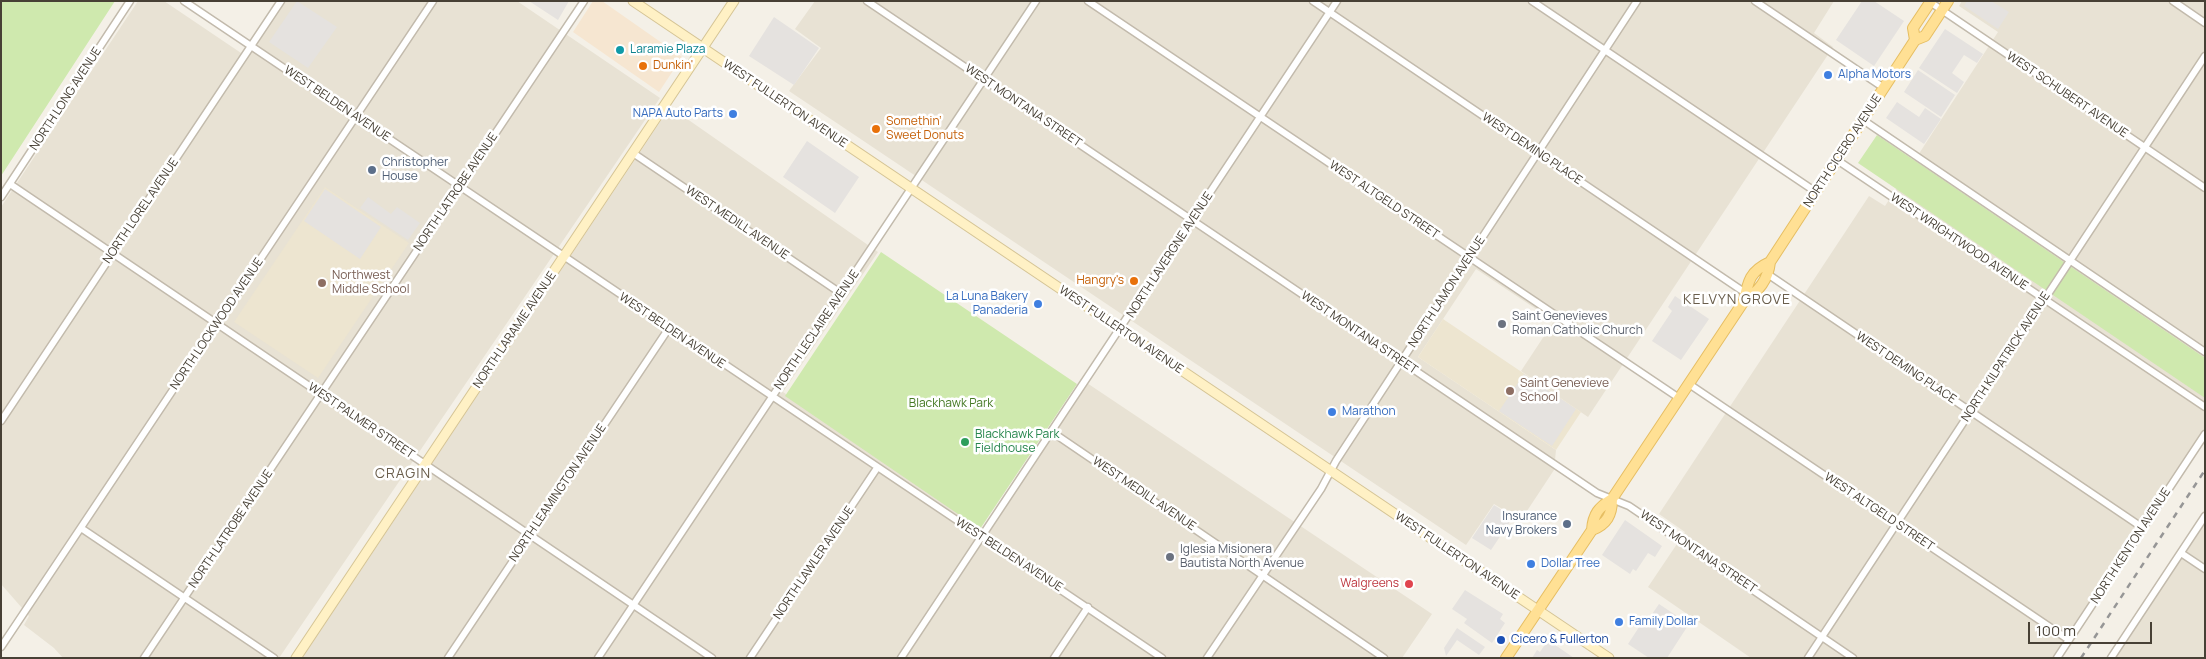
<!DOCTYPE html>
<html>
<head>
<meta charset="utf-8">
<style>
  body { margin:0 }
  #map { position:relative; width:2206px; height:659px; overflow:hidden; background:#f4f0e7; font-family:Manrope,sans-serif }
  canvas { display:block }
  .frame { position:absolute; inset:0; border:2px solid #474035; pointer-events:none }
  .scale { position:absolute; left:2028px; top:622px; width:124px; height:22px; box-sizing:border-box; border:2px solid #474035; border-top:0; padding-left:6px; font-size:15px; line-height:18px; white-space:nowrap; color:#474035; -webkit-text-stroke:4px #fff; paint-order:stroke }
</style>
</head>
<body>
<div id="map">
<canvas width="2206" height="659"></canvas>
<div class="frame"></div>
<div class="scale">100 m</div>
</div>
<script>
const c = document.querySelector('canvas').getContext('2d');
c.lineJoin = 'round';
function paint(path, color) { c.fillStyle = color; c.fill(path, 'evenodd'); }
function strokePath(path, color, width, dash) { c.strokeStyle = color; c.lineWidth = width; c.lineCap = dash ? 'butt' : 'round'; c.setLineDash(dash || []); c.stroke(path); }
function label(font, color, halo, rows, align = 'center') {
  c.font = font + ' Manrope,sans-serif'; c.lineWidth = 5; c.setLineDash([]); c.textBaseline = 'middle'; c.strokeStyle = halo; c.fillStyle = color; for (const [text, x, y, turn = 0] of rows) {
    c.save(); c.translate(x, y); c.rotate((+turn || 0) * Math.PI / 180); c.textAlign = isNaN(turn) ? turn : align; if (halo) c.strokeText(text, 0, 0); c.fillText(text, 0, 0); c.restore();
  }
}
paint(new Path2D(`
  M138,1H164L247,57L285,1H517L660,98L279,658H63L54,648L24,625L29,616L1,584V207Z
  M815,1H1834L1814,33L1833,47L1588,417L1521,371L1554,321L1476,269L1418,357L1556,450L1554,470L1521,520L1494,504L1466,545L789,91L821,48L795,29Z
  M1962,1H2205V440L2061,658H1751L1648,587L1685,532L1659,514L1869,196L1885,206L1998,32L1959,6Z
  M670,107L878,252L783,392L982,528L1081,379L1432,614L1402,658H302Z
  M2205,509V658H2106Z`), '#e8e2d4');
paint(new Path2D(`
  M593,1H602L682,57L659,92L573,32Z`), '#f6e6d1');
paint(new Path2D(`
  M325,187L409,243L318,378L234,322Z
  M1443,319L1581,412L1556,450L1418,357Z`), '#ede5d0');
paint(new Path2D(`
  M1,1H115L1,176Z
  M1877,135L2205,358V398L1858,163Z
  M881,252L1077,384L980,529L785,396Z`), '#cfe9ae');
paint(new Path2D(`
  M297,1L337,27L308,68L269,42Z
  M529,1H569L558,20Z
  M1862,1H1874L1904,21L1874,66L1836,40Z
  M1967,1H1991L2009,12L1998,29L1964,6Z
  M774,17L819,48L794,85L749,56Z
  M1945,29L1983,54L1977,63L1964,55L1952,73L1964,82L1957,93L1919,68Z
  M1918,70L1955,95L1941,117L1904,92Z
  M1897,102L1919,117L1925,108L1941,119L1924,144L1886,118Z
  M807,141L859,177L835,213L783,177Z
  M325,189L381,227L360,259L304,221Z
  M368,197L391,214L397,207L420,223L408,240L360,208Z
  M1675,296L1709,319L1681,360L1652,341L1672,311L1668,307Z
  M1524,374L1576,409L1552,446L1499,411Z
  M1494,505L1513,517L1491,550L1472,538Z
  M1625,520L1662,546L1655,557L1648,553L1636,571L1633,569L1630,574L1602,555Z
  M1465,590L1503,614L1500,619L1505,623L1492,643L1464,623L1467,619L1452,609Z
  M1659,604L1689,624L1667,658H1649L1628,644L1645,618L1648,620Z
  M1457,628L1485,647L1479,655L1457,640L1446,656L1444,648Z
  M1548,640L1574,658H1532L1537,650L1540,652Z`), '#e5e2df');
const street = new Path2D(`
  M184,1L1162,658
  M867,1L1597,493L1629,506L1853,658
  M1088,1L1679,398
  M1313,1L1747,294
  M1532,1L1816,192
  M1755,1L1884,88
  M2173,1L2205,23
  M1930,2L2205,188
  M1863,120L2205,352
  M633,153L842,294
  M1837,160L2205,407
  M10,184L712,658
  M1,197L130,1
  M1769,275L2143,528
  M1689,384L2069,640
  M1,421L281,1
  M1052,432L1384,658
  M81,528L274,658
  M2181,553L2205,569
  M1,647L433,1
  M144,658L584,1
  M448,658L669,328
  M598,658L1036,1
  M750,658L877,468
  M901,658L1337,1
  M1054,658L1088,607
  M1207,658L1321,489L1336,461L1637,1
  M1808,658L2205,56
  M2057,658L2205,434
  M2111,658L2205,516`);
const secondary = new Path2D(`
  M633,1L1609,658
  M296,658L734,1`);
const primary = new Path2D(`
  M1915,40L1913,28L1931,1
  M1744,301C1748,281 1750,271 1770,262
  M1592,530C1607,524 1612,515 1612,499
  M1506,658L1592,530C1593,514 1599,507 1612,499L1744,301C1759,291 1768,280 1770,262L1915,40L1925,36L1948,1`);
strokePath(street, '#c2baac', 9);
strokePath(secondary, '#d5c495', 11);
strokePath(primary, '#e6be62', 12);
strokePath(street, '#fff', 6);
strokePath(secondary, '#fff1c5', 9);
strokePath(primary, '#ffe094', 10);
strokePath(new Path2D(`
  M2081,658L2205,470`), '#969696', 2.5, [6, 6]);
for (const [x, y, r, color] of [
  [620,50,5,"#0f9aa8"],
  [643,66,5,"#e8710a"],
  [1828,75,5,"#3f7fe0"],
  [733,114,5,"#3f7fe0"],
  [876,129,5,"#e8710a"],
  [372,170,5,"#5c6f8a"],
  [1134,281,5,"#e8710a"],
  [322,283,5,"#8d6e63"],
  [1038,304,5,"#3f7fe0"],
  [1502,324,5,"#6b7280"],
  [1510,391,5,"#8d6e63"],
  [1332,412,5,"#3f7fe0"],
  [965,442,5,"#2e9e5b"],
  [1567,524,5,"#5c6f8a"],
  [1170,557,5,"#6b7280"],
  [1531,564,5,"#3f7fe0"],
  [1409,584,5,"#e0444e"],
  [1619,622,5,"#3f7fe0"],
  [1501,640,5,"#1a4fb4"]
]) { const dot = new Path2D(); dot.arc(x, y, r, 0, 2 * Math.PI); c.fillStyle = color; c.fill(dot); strokePath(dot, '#fff', 2); }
label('12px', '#0d838f', '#fff', [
  ["Laramie Plaza",630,50]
], 'left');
label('12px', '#c56008', '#fff', [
  ["Dunkin'",653,66],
  ["Somethin’",886,122],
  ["Sweet Donuts",886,136],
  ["Hangry's",1124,281,"right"]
], 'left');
label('12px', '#366cbe', '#fff', [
  ["Alpha Motors",1838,75],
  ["NAPA Auto Parts",723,114,"right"],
  ["La Luna Bakery",1028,297,"right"],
  ["Panaderia",1028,311,"right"],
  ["Marathon",1342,412],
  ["Dollar Tree",1541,564],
  ["Family Dollar",1629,622]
], 'left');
label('12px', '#474035', '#fff', [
  ["WEST SCHUBERT AVENUE",2067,95,34],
  ["NORTH LONG AVENUE",66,99,-57],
  ["WEST BELDEN AVENUE",337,104,34],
  ["WEST FULLERTON AVENUE",785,104,34],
  ["WEST MONTANA STREET",1023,106,34],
  ["WEST DEMING PLACE",1532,149,34],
  ["NORTH CICERO AVENUE",1843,151,-57],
  ["NORTH LATROBE AVENUE",456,192,-56],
  ["WEST ALTGELD STREET",1384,200,34],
  ["NORTH LOREL AVENUE",141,211,-56],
  ["WEST MEDILL AVENUE",737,223,34],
  ["WEST WRIGHTWOOD AVENUE",1959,242,34],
  ["NORTH LAVERGNE AVENUE",1170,255,-57],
  ["NORTH LAMON AVENUE",1447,292,-57],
  ["NORTH LOCKWOOD AVENUE",217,324,-56],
  ["NORTH LARAMIE AVENUE",515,330,-56],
  ["NORTH LECLAIRE AVENUE",817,330,-56],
  ["WEST FULLERTON AVENUE",1121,330,34],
  ["WEST BELDEN AVENUE",672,331,34],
  ["WEST MONTANA STREET",1359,333,34],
  ["NORTH KILPATRICK AVENUE",2006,357,-57],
  ["WEST DEMING PLACE",1906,368,34],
  ["WEST PALMER STREET",361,421,34],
  ["NORTH LEAMINGTON AVENUE",558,493,-56],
  ["WEST MEDILL AVENUE",1144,494,34],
  ["WEST ALTGELD STREET",1879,512,34],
  ["NORTH LATROBE AVENUE",231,529,-56],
  ["NORTH KENTON AVENUE",2131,546,-57],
  ["WEST MONTANA STREET",1698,552,34],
  ["WEST BELDEN AVENUE",1009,555,33],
  ["WEST FULLERTON AVENUE",1457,556,34],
  ["NORTH LAWLER AVENUE",814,563,-56]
]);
label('12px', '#4e5e75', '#fff', [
  ["Christopher",382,163],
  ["House",382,177],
  ["Insurance",1557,517,"right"],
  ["Navy Brokers",1557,531,"right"]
], 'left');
label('12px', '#785e54', '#fff', [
  ["Northwest",332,276],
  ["Middle School",332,290],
  ["Saint Genevieve",1520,384],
  ["School",1520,398]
], 'left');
label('12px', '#5b616d', '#fff', [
  ["Saint Genevieves",1512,317],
  ["Roman Catholic Church",1512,331],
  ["Iglesia Misionera",1180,550],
  ["Bautista North Avenue",1180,564]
], 'left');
label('12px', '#477a27', '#fff', [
  ["Blackhawk Park",951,404]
]);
label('12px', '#27864d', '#fff', [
  ["Blackhawk Park",975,435],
  ["Fieldhouse",975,449]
], 'left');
label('12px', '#be3a42', '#fff', [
  ["Walgreens",1399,584]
], 'right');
label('12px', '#164399', '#fff', [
  ["Cicero & Fullerton",1511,640]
], 'left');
c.letterSpacing = '1px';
label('14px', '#6a5e4c', '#fff', [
  ["KELVYN GROVE",1737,300],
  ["CRAGIN",403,474]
]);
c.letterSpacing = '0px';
</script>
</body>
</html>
